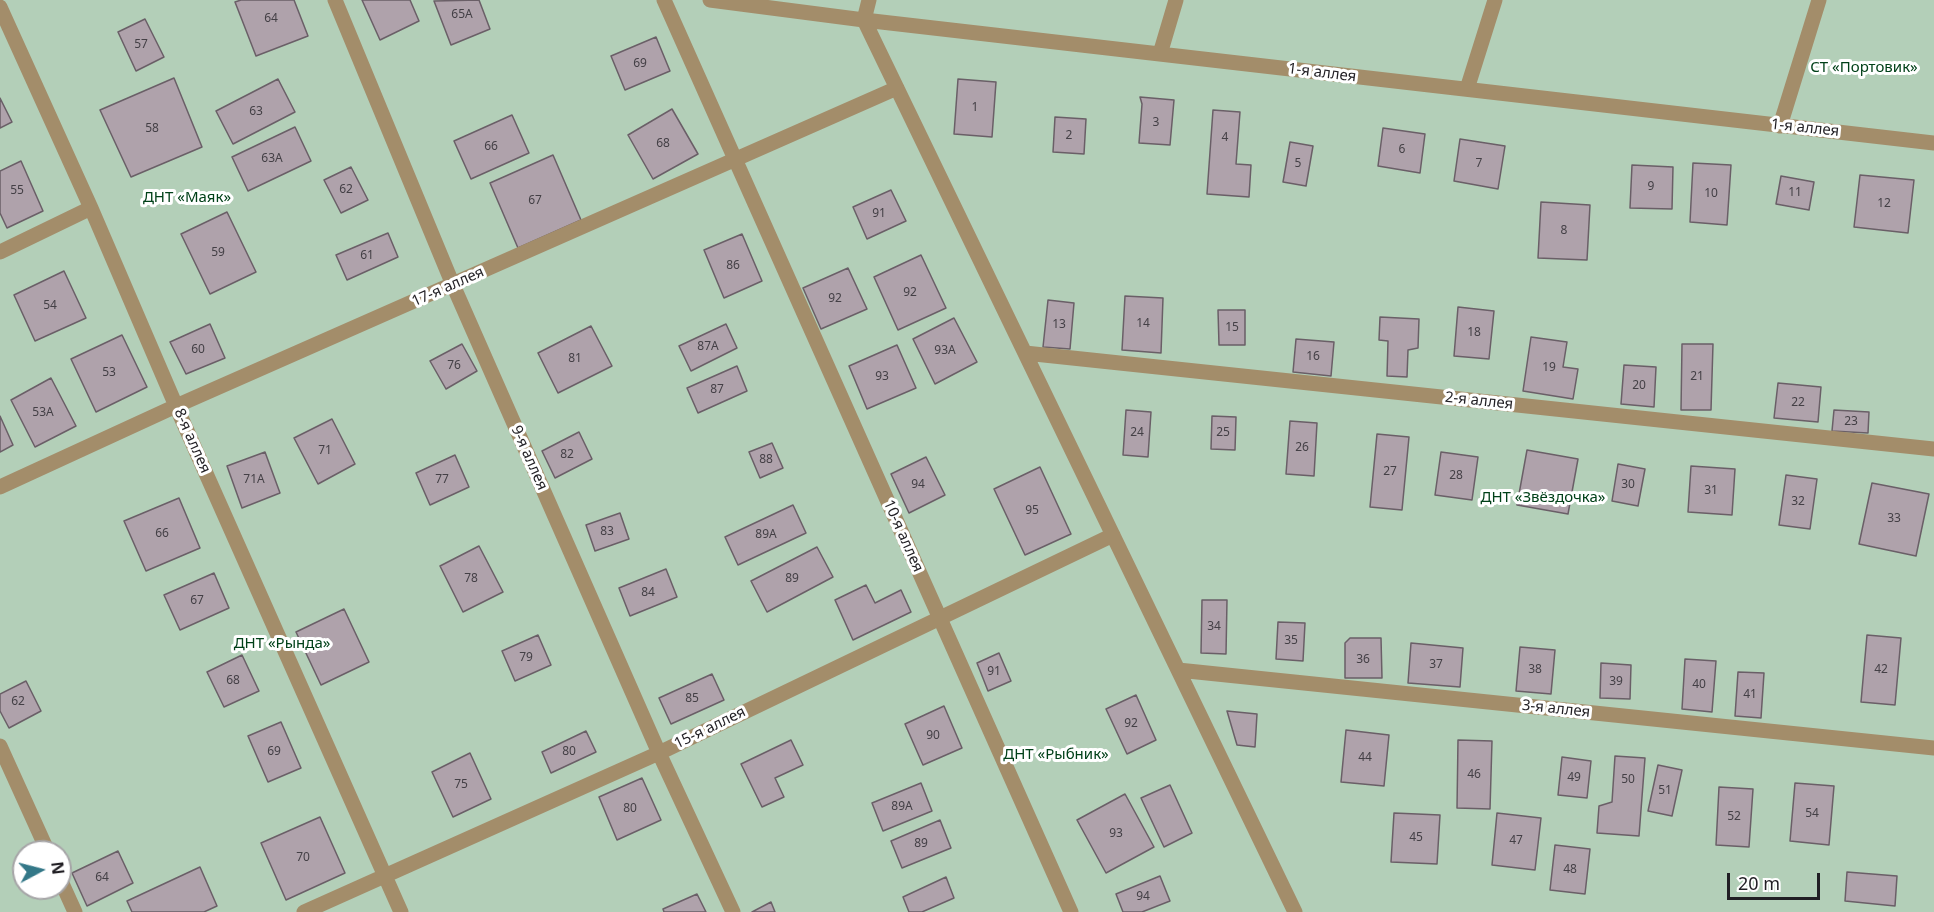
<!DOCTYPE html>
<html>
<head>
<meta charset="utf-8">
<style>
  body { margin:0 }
  #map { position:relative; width:1934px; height:912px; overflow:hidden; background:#e5e0ed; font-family:"Noto Sans",sans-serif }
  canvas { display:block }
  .north { position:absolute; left:12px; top:840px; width:60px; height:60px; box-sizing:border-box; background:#fff; border:2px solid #a6a5a7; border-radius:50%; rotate:83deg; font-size:16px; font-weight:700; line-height:24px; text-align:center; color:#211f24 }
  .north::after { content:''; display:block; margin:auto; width:21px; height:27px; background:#347888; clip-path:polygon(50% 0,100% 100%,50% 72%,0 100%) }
  .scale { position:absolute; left:1727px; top:873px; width:93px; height:27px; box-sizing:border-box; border:3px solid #211f24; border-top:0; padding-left:8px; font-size:18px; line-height:21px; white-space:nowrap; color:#211f24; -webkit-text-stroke:4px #fff; paint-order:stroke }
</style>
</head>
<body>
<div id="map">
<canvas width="1934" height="912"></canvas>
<div class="north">N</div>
<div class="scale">20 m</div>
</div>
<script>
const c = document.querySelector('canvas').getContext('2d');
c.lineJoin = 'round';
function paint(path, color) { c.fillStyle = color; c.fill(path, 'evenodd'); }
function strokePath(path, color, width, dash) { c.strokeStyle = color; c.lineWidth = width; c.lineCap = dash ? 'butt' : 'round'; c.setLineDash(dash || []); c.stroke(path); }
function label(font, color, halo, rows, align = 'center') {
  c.font = font + ' "Noto Sans",sans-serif'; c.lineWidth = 6; c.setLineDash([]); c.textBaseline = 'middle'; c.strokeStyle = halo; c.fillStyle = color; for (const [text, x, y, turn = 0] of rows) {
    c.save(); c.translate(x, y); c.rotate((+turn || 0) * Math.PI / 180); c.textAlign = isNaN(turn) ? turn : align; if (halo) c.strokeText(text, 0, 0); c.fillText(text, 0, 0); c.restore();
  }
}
paint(new Path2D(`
  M0,0H1934V912H0ZM24,852H60V888H24Z`), '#b3cfb8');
const building = new Path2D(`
  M241,0H294L308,36L256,56L235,2Z
  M362,0H410L419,21L380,40Z
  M479,0L490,29L451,45L434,1Z
  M145,19L164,57L136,71L118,32Z
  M656,37L670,71L625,90L611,56Z
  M174,78L202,147L131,177L100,110Z
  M278,79L295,112L233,144L216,111Z
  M958,79L996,82L992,137L954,134Z
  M1140,97L1174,100L1170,145L1139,143L1142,104Z
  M0,98L12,122L0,128Z
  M672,109L698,154L653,179L628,135Z
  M1213,110L1240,112L1236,164L1251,165L1249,197L1207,194Z
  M512,115L529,153L471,179L454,141Z
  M1055,117L1086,119L1084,154L1053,152Z
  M295,127L311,161L248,191L232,157Z
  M1383,128L1425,134L1420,173L1378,166Z
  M1460,139L1505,146L1498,189L1454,181Z
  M1290,142L1313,146L1306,186L1283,182Z
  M553,155L581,220L518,248L490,183Z
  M21,161L43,211L7,228L0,213V171Z
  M1693,163L1731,165L1727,225L1690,222Z
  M1632,165L1673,167L1672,209L1630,208Z
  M351,167L368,200L341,213L324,180Z
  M1860,175L1914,180L1908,233L1854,227Z
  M1781,176L1814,182L1809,210L1776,204Z
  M891,190L906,221L867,239L853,207Z
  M1541,202L1590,205L1587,260L1538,258Z
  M227,212L256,272L210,294L181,234Z
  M388,233L398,257L347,280L336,255Z
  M742,234L762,281L724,298L704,250Z
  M921,255L946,308L898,330L874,277Z
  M848,268L867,309L821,329L803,288Z
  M64,271L86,318L35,341L14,295Z
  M1125,296L1163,298L1161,353L1122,350Z
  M1048,300L1074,303L1070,349L1043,347Z
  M1458,307L1494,311L1489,359L1454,356Z
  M1218,310H1245V345H1219Z
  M1380,317L1419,319L1418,348L1408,350L1407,377L1387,376L1388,341L1379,340Z
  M954,318L977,362L935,384L913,339Z
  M210,324L225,358L186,374L170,342Z
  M726,324L737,348L691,371L679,346Z
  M591,326L612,366L558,393L538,353Z
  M122,335L147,387L96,412L71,359Z
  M1531,337L1567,342L1563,367L1578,369L1573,399L1523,391Z
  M1296,339L1334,342L1331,376L1293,372Z
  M462,344L477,371L446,389L430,361Z
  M1682,344H1713L1711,410H1681Z
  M897,345L916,388L867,409L849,366Z
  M1624,365L1656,367L1654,407L1621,404Z
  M737,366L747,391L698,413L687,388Z
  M51,378L76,426L35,447L11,400Z
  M1778,383L1821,387L1818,422L1774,418Z
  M1126,410L1151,412L1148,457L1123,455Z
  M1834,410L1869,412L1868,433L1832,431Z
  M0,416L13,445L0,452Z
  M1212,416L1236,417L1235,450L1211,449Z
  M332,419L355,464L318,484L294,438Z
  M1290,421L1317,423L1314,476L1286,474Z
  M579,432L592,459L555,478L542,451Z
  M1377,434L1409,437L1402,510L1370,507Z
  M772,443L783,468L760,478L749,452Z
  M1527,450L1578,459L1568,514L1517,505Z
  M265,452L280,493L242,508L227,466Z
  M1441,452L1478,457L1472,500L1435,495Z
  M455,455L469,487L430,505L416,473Z
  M926,457L945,495L909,513L891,474Z
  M1618,464L1645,469L1638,506L1612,501Z
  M1691,466L1735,469L1732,515L1688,512Z
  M1040,467L1071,534L1025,555L994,489Z
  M1786,475L1817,479L1810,529L1779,525Z
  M1872,483L1929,494L1916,556L1859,544Z
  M179,498L200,548L146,571L124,521Z
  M793,505L806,533L738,565L725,537Z
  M620,513L629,539L595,551L586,525Z
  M479,546L503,592L463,612L440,566Z
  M817,547L833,577L767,612L751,581Z
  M666,569L677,597L630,616L619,588Z
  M214,573L229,608L180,630L164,595Z
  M866,585L875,603L901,590L911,612L853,640L835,600Z
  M1202,600H1227L1226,654L1201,653Z
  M344,609L369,662L321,685L296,632Z
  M1278,622L1305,623L1303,661L1276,659Z
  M538,635L551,665L515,681L502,651Z
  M1867,635L1901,638L1895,705L1861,702Z
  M1350,638H1381L1382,678H1345V643Z
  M1411,643L1463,648L1460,687L1408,683Z
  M1520,647L1555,650L1551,694L1516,691Z
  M999,653L1011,681L988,691L977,663Z
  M242,655L259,691L224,707L207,672Z
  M1685,659L1716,661L1712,712L1682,709Z
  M1601,663L1631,665L1630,699L1600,698Z
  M1738,672L1764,673L1761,718L1735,716Z
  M712,674L724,700L671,724L659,698Z
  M26,681L41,711L9,728L0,711V694Z
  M1136,695L1156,740L1127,754L1106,709Z
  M944,706L962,748L923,765L905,724Z
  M1227,711L1257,714L1255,747L1237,745Z
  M281,722L301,768L268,782L248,736Z
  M1346,730L1389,735L1384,786L1341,782Z
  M586,731L596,752L551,773L542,752Z
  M791,740L803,765L775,778L784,797L762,807L741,764Z
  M1458,740L1492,741L1490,809L1457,808Z
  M470,753L491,799L453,817L432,772Z
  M1615,756L1645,758L1639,836L1597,833L1599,806L1612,802Z
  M1562,757L1591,761L1587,798L1558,795Z
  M1658,765L1682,770L1672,816L1648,811Z
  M642,778L661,820L617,840L599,797Z
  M921,783L932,811L883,831L872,803Z
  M1795,783L1834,786L1829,845L1790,841Z
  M1170,785L1192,833L1164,847L1141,798Z
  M1719,787L1753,789L1749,847L1716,845Z
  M1125,794L1154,847L1106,873L1077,820Z
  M1394,813L1440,815L1437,864L1391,862Z
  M1497,813L1541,818L1535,870L1492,865Z
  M320,817L345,873L286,900L261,843Z
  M940,820L951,848L902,868L891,841Z
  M1555,845L1590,849L1585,894L1550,890Z
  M118,851L133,883L87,906L72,873Z
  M200,867L217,906L204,912H132L127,901Z
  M1847,872L1897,876L1895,906L1845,901Z
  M1160,876L1170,901L1142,912H1123L1116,894Z
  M946,877L954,898L922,912H909L903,897Z
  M697,894L706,912H664L663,909Z
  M771,902L775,912H752Z`);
paint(building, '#afa2ab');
strokePath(building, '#6a5f67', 1.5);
strokePath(new Path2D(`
  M335,0L453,285L659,753L733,912
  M664,0L1071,912
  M710,0L864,20L1934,143
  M869,0L864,20L1295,912
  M0,7L91,208L176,406L401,912
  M1160,54L1176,0
  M1467,89L1495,0
  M1780,126L1819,0
  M0,252L91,208
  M1025,353L1934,449
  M0,487L176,406L897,88
  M1178,670L1934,748
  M0,746L48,852
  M60,879L75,912
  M304,912L659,753L1113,535`), '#a38d6a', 15);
label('12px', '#444046', null, [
  ["65А",462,15],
  ["64",271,19],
  ["57",141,45],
  ["69",640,64],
  ["1",975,108],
  ["63",256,112],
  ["3",1156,123],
  ["58",152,129],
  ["2",1069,136],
  ["4",1225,138],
  ["68",663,144],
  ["66",491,147],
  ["6",1402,150],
  ["63А",272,159],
  ["5",1298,164],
  ["7",1479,164],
  ["9",1651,187],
  ["62",346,190],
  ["55",17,191],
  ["11",1795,193],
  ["10",1711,194],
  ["67",535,201],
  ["12",1884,204],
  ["91",879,214],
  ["8",1564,231],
  ["59",218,253],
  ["61",367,256],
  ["86",733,266],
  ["92",910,293],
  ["92",835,299],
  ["54",50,306],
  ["14",1143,324],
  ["13",1059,325],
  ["15",1232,328],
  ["18",1474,333],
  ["87А",708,347],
  ["60",198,350],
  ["93А",945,351],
  ["16",1313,357],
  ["81",575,359],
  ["76",454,366],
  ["19",1549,368],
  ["53",109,373],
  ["93",882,377],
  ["21",1697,377],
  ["20",1639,386],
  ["87",717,390],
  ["22",1798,403],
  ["53А",43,413],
  ["23",1851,422],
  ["24",1137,433],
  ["25",1223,433],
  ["26",1302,448],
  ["71",325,451],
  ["82",567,455],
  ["88",766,460],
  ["27",1390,472],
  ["28",1456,476],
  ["71А",254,480],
  ["77",442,480],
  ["94",918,485],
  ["30",1628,485],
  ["31",1711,491],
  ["32",1798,502],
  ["95",1032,511],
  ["33",1894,519],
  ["83",607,532],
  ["66",162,534],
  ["89А",766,535],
  ["78",471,579],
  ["89",792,579],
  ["84",648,593],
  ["67",197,601],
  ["34",1214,627],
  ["35",1291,641],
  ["79",526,658],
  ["36",1363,660],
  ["37",1436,665],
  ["38",1535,670],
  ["42",1881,670],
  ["91",994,672],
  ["68",233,681],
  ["39",1616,682],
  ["40",1699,685],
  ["41",1750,695],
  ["85",692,699],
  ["62",18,702],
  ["92",1131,724],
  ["90",933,736],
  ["69",274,752],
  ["80",569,752],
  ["44",1365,758],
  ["46",1474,775],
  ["49",1574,778],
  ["50",1628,780],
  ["75",461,785],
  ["51",1665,791],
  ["89А",902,807],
  ["80",630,809],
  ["54",1812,814],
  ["52",1734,817],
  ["93",1116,834],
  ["45",1416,838],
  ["47",1516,841],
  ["89",921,844],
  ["70",303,858],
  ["48",1570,870],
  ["64",102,878],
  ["94",1143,897]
]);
label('15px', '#004018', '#fff', [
  ["СТ «Портовик»",1864,68],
  ["ДНТ «Маяк»",187,198],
  ["ДНТ «Звёздочка»",1543,498],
  ["ДНТ «Рында»",282,644],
  ["ДНТ «Рыбник»",1056,755]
]);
label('15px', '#211f24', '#fff', [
  ["1-я аллея",1322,73,7],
  ["1-я аллея",1805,128,6],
  ["17-я аллея",448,287,-24],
  ["2-я аллея",1479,401,6],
  ["8-я аллея",192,441,66],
  ["9-я аллея",529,458,66],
  ["10-я аллея",903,536,66],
  ["3-я аллея",1556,709,6],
  ["15-я аллея",710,728,-26]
]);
</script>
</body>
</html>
